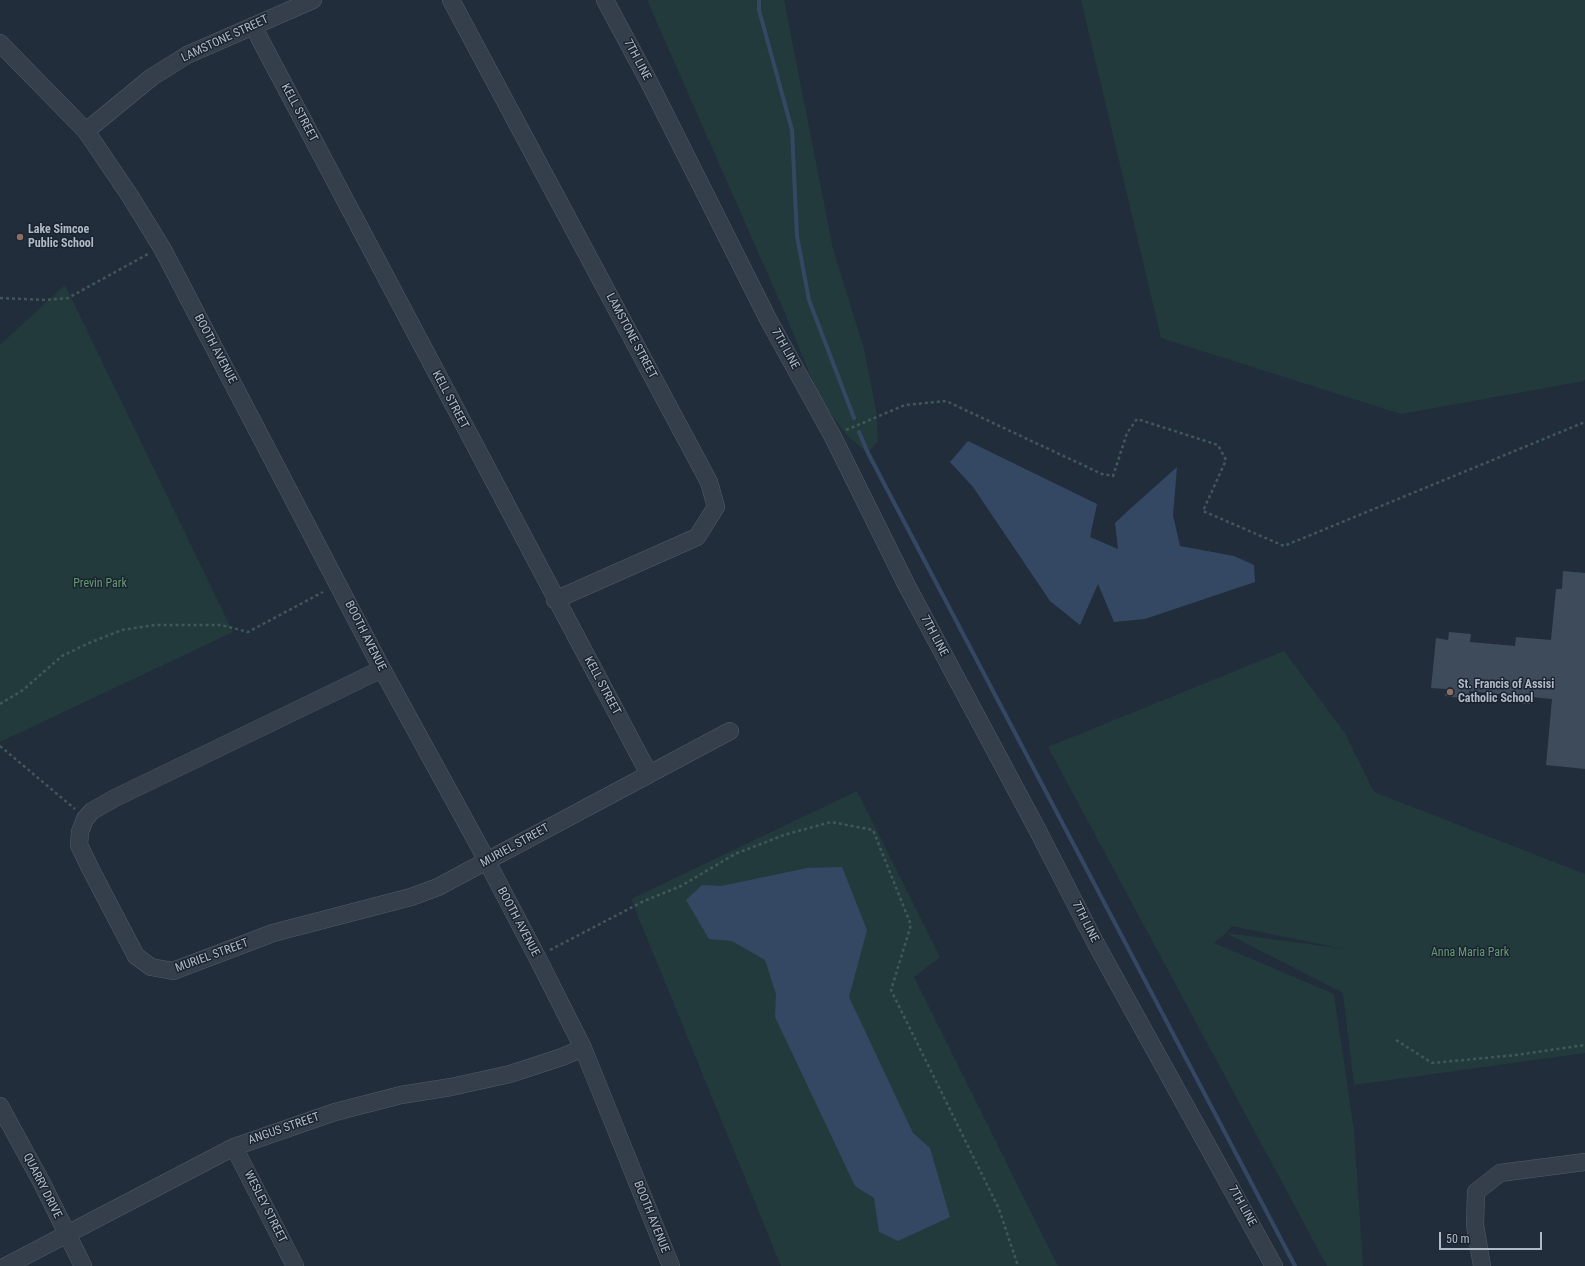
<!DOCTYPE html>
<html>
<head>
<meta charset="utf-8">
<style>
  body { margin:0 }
  #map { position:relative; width:1585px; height:1266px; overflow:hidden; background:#212d3b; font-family:"Roboto Condensed",sans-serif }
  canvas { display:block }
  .scale { position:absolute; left:1439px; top:1232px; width:103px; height:18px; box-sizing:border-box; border:2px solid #b0b9c7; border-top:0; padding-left:5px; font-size:12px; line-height:14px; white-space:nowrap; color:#b0b9c7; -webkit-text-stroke:3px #1a2430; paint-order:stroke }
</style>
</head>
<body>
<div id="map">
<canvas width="1585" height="1266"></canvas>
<div class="scale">50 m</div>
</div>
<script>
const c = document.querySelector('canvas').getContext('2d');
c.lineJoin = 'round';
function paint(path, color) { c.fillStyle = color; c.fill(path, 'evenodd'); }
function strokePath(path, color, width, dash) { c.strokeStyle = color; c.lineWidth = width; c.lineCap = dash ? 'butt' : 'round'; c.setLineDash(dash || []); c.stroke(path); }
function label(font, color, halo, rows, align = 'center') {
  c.font = font + ' "Roboto Condensed",sans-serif'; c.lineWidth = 3; c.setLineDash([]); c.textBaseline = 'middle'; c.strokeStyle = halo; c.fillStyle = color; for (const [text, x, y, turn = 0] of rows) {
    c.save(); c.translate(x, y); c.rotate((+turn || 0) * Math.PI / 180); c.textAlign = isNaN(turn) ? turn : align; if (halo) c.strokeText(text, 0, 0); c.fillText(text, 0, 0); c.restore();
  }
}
paint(new Path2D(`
  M647,0H784L833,249L864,349L876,410L878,441L868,453L848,437L820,399L784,311Z
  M1081,0H1585V379L1584,381L1401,414L1161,338Z
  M65,285L233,632L0,742V345Z
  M1284,651L1345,733L1374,792L1585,874V1053L1354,1085L1343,993L1226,933L1214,943L1334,994L1354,1131L1363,1266H1327L1048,747ZM1232,926L1344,949H1345L1226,933Z
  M857,791L940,957L914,977L1058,1266H781L631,899Z`), '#233a3c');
paint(new Path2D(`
  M968,441L1097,504L1090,537L1118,549L1115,523L1130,509L1177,467L1173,515L1180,546L1234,556L1254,565L1255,582L1145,619L1114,622L1098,584L1080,625L1050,601L973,487L950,462Z
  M842,867L867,930L849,997L913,1133L930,1148L950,1217L898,1241L879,1232L874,1198L855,1186L775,1017L776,994L765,960L732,941L709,939L686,900L702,885L721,886L807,868Z`), '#344863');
strokePath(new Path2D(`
  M759,0V10L792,130L797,236L809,300L854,418
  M859,432L868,453L1295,1266`), '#344863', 4);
paint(new Path2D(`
  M1563,571L1585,573V769L1546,765L1552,699L1531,697L1530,704L1508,702L1509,695L1469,691V699L1445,696L1446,689L1431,688L1436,638L1448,640L1449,632L1471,634L1470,642L1515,646L1516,637L1551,640L1556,589H1562Z`), '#3d4b5b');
const minor = new Path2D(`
  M451,0L709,482L716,507L697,537L555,600
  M605,0L649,82L768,319L832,435L906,584L1037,829L1095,942L1274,1266
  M253,26L649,774
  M0,43L86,131L130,196L162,248L382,669L479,846L537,957L583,1048L671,1266
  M86,131L152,77L187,55L313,0
  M382,669L115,798L92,811L85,819L80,832L79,845L90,868L136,956L151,967L173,971L273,933L411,897L438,887L730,731
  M0,1106L42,1183L83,1266
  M234,1147L295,1266
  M6,1266L234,1147L335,1112L401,1095L451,1087L510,1074L562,1057L583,1048
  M1482,1266L1475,1225L1476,1192L1500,1173L1585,1162`);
strokePath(minor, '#535c69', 18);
strokePath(new Path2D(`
  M0,298L45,300L68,298L148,254
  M846,430L905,405L946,401L1102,474L1113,476L1127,433L1137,419L1218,445L1226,460L1203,511L1284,546L1585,422
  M0,704L23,690L62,656L89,643L122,630L155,625H221L248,632L323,592
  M0,746L75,809
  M550,950L644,901L681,886L735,854L784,835L831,822L873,830L911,925L891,990L999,1209L1018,1266
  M1396,1040L1432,1063L1516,1055L1585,1045`), '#41575a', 2.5, [3, 3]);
strokePath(minor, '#353f4b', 17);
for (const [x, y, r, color] of [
  [20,237,4,"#8d6e63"],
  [1450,692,4,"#8d6e63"]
]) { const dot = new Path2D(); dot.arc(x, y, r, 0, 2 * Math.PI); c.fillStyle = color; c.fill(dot); strokePath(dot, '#1a2430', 1.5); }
label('12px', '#b0b9c7', '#1a2430', [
  ["LAMSTONE STREET",225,39,-25],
  ["7TH LINE",637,60,62],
  ["KELL STREET",299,113,62],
  ["LAMSTONE STREET",631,336,62],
  ["BOOTH AVENUE",215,349,62],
  ["7TH LINE",785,349,61],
  ["KELL STREET",450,400,62],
  ["BOOTH AVENUE",365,636,63],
  ["7TH LINE",934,636,62],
  ["KELL STREET",602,686,62],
  ["MURIEL STREET",515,846,-29],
  ["BOOTH AVENUE",518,922,62],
  ["7TH LINE",1085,922,63],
  ["MURIEL STREET",212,956,-20],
  ["ANGUS STREET",284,1129,-19],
  ["QUARRY DRIVE",42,1186,63],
  ["7TH LINE",1242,1206,61],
  ["WESLEY STREET",265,1207,63],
  ["BOOTH AVENUE",651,1217,68]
]);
label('bold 12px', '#b0b9c7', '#1a2430', [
  ["Lake Simcoe",28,230],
  ["Public School",28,244],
  ["St. Francis of Assisi",1458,685],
  ["Catholic School",1458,699]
], 'left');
label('12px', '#669971', '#1a2430', [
  ["Previn Park",100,584],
  ["Anna Maria Park",1470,953]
]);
</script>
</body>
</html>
